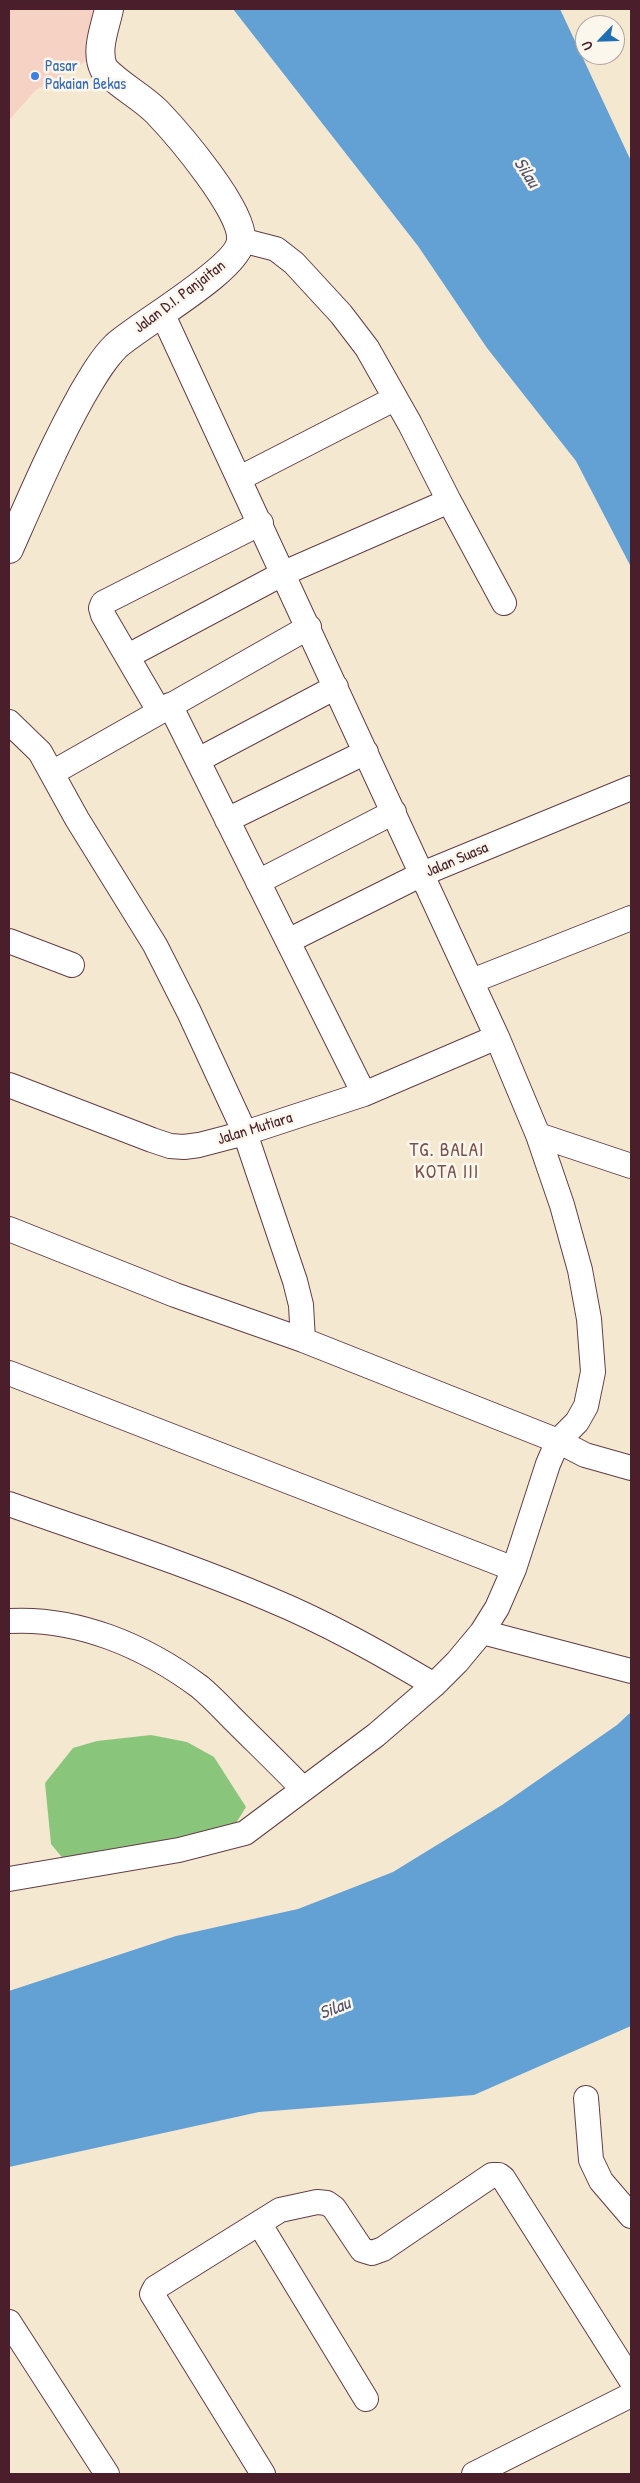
<!DOCTYPE html>
<html>
<head>
<meta charset="utf-8">
<style>
  body { margin:0 }
  #map { position:relative; width:640px; height:2483px; overflow:hidden; background:#f5e8d1; font-family:"Patrick Hand",sans-serif }
  canvas { display:block }
  .frame { position:absolute; inset:0; border:10px solid #4a1f2b; pointer-events:none }
  .north { position:absolute; left:575px; top:15px; width:50px; height:50px; box-sizing:border-box; background:#fbf7ec; border:1px solid #b4a19f; border-radius:50%; rotate:246deg; font-size:14px; font-weight:700; line-height:20px; text-align:center; color:#4a1f2b }
  .north::after { content:''; display:block; margin:auto; width:18px; height:22px; background:#1f6fb2; clip-path:polygon(50% 0,100% 100%,50% 72%,0 100%) }
</style>
</head>
<body>
<div id="map">
<canvas width="640" height="2483"></canvas>
<div class="frame"></div>
<div class="north">U</div>
</div>
<script>
const c = document.querySelector('canvas').getContext('2d');
c.lineJoin = 'round';
function paint(path, color) { c.fillStyle = color; c.fill(path, 'evenodd'); }
function strokePath(path, color, width, dash) { c.strokeStyle = color; c.lineWidth = width; c.lineCap = dash ? 'butt' : 'round'; c.setLineDash(dash || []); c.stroke(path); }
function label(font, color, halo, rows, align = 'center') {
  c.font = font + ' "Patrick Hand",sans-serif'; c.lineWidth = 5; c.setLineDash([]); c.textBaseline = 'middle'; c.strokeStyle = halo; c.fillStyle = color; for (const [text, x, y, turn = 0] of rows) {
    c.save(); c.translate(x, y); c.rotate((+turn || 0) * Math.PI / 180); c.textAlign = isNaN(turn) ? turn : align; if (halo) c.strokeText(text, 0, 0); c.fillText(text, 0, 0); c.restore();
  }
}
paint(new Path2D(`
  M9,9H107L101,50L85,62L36,90L9,120Z`), '#f6d2c5');
paint(new Path2D(`
  M151,1735L187,1742L214,1757L246,1807L233,1828L65,1861L51,1844L45,1783L73,1748L97,1741Z`), '#89c67c');
paint(new Path2D(`
  M233,9H560L631,161V567L576,461L487,348L418,246Z
  M631,1712V2026L474,2095L259,2112L9,2167V1991L176,1936L298,1909L393,1872L502,1805L617,1725Z`), '#63a0d4');
const street = new Path2D(`
  M240,478L394,399
  M449,501L504,603
  M128,656L284,573L449,501L410,424L367,348L341,314L294,263L276,249L241,240
  M170,705L364,1094
  M159,711L103,615L101,608L103,603L261,523
  M9,722L40,752L77,819L155,945L189,1012L245,1133L295,1281L301,1305L303,1340
  M198,760L336,687
  M52,773L309,627
  M227,820L366,752
  M258,882L394,812
  M9,941L72,965
  M288,941L422,874L631,788
  M472,981L631,918
  M9,1085L152,1140L170,1146L184,1147L199,1145L245,1133L364,1094L497,1037
  M538,1135L631,1166
  M9,1229L175,1295L303,1340L558,1441L585,1455L631,1468
  M9,1373L514,1569
  M9,1504C96,1535 185,1563 269,1599C327,1623 380,1653 434,1685
  M9,1621C77,1617 145,1646 200,1687C212,1697 224,1710 235,1721C258,1744 281,1766 303,1789
  M482,1632L631,1671
  M9,1879L179,1850L245,1833L376,1735L434,1685L457,1662L482,1632L497,1608L514,1569L548,1464L558,1441L577,1422L586,1406L593,1372L589,1319L580,1270L562,1205L538,1135L497,1037L162,313
  M586,2098L591,2160L601,2181L631,2216
  M259,2223L366,2399
  M9,2322L107,2474
  M263,2474L152,2294L155,2288L280,2210L317,2202L327,2203L334,2208L362,2250L372,2253L383,2249L492,2175H499L503,2178L631,2380
  M474,2474L631,2395`);
const secondary = new Path2D(`
  M9,549C32,497 54,445 82,395C92,378 102,360 116,346C140,324 239,269 241,240C244,211 178,134 157,112C141,96 120,86 104,69C95,51 105,28 109,9`);
strokePath(street, '#643d44', 26);
strokePath(secondary, '#643d44', 30);
strokePath(street, '#fff', 24);
strokePath(secondary, '#fff', 28);
for (const [x, y, r, color] of [
  [35,76,5,"#3f7fe0"]
]) { const dot = new Path2D(); dot.arc(x, y, r, 0, 2 * Math.PI); c.fillStyle = color; c.fill(dot); strokePath(dot, '#fbf7ec', 2); }
label('16px', '#366cbe', '#fbf7ec', [
  ["Pasar",45,67],
  ["Pakaian Bekas",45,85]
], 'left');
label('16px', '#4a1f2b', '#fbf7ec', [
  ["Jalan D.I. Panjaitan",180,297,-37],
  ["Jalan Suasa",457,860,-23],
  ["Jalan Mutiara",255,1129,-17]
]);
label('italic 18px', '#54536f', '#fbf7ec', [
  ["Silau",526,173,57],
  ["Silau",335,2009,-22]
]);
c.letterSpacing = '1px';
label('19px', '#79514d', '#fbf7ec', [
  ["TG. BALAI",447,1151],
  ["KOTA III",447,1173]
]);
c.letterSpacing = '0px';
</script>
</body>
</html>
